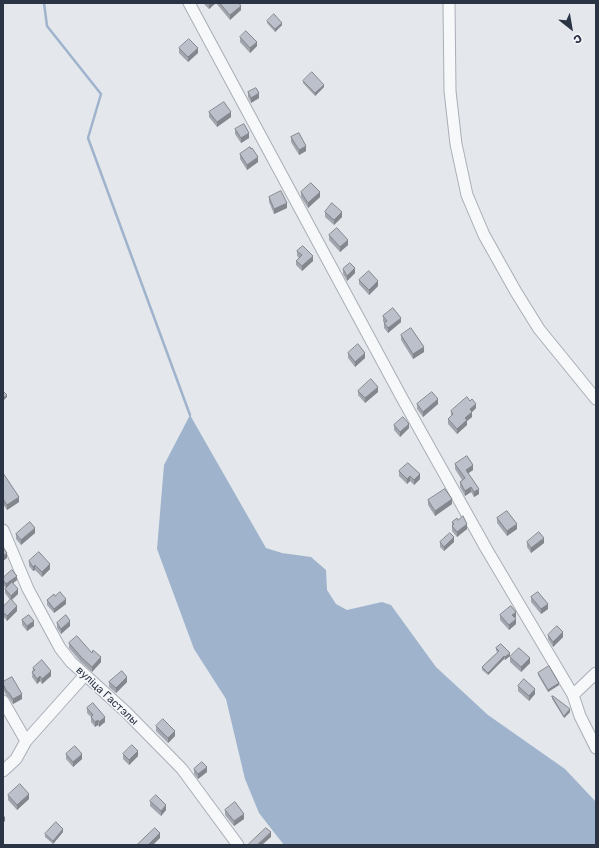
<!DOCTYPE html>
<html>
<head>
<meta charset="utf-8">
<style>
  body { margin:0 }
  #map { position:relative; width:599px; height:848px; overflow:hidden; background:#e4e7ec; font-family:Rubik,sans-serif }
  canvas { display:block }
  .frame { position:absolute; inset:0; border:4px solid #2b3445; pointer-events:none }
  .north { position:absolute; left:551px; top:8px; width:40px; height:40px; -webkit-text-stroke:3px #f4f6f9; paint-order:stroke; rotate:149deg; font-size:11px; font-weight:700; line-height:16px; text-align:center; color:#2b3445 }
  .north::after { content:''; display:block; margin:auto; width:14px; height:18px; background:#2b3445; clip-path:polygon(50% 0,100% 100%,50% 72%,0 100%) }
</style>
</head>
<body>
<div id="map">
<canvas width="599" height="848"></canvas>
<div class="frame"></div>
<div class="north">С</div>
</div>
<script>
const c = document.querySelector('canvas').getContext('2d');
c.lineJoin = 'round';
function paint(path, color) { c.fillStyle = color; c.fill(path, 'evenodd'); }
function strokePath(path, color, width, dash) { c.strokeStyle = color; c.lineWidth = width; c.lineCap = dash ? 'butt' : 'round'; c.setLineDash(dash || []); c.stroke(path); }
function label(font, color, halo, rows, align = 'center') {
  c.font = font + ' Rubik,sans-serif'; c.lineWidth = 3; c.setLineDash([]); c.textBaseline = 'middle'; c.strokeStyle = halo; c.fillStyle = color; for (const [text, x, y, turn = 0] of rows) {
    c.save(); c.translate(x, y); c.rotate((+turn || 0) * Math.PI / 180); c.textAlign = isNaN(turn) ? turn : align; if (halo) c.strokeText(text, 0, 0); c.fillText(text, 0, 0); c.restore();
  }
}
paint(new Path2D(`
  M190,415L266,548L282,553L311,557L326,570L327,590L336,604L347,610L382,602L391,605L436,667L488,715L565,769L596,802V845H284L259,813L245,779L226,699L194,649L157,549L164,465Z`), '#9fb4cc');
strokePath(new Path2D(`
  M44,3L47,26L101,94L88,138L190,415`), '#9fb4cc', 2.5);
const minor = new Path2D(`
  M189,3L402,398L487,550L573,695
  M449,3L450,91L456,144L467,195L484,235L516,292L539,329L596,399
  M3,530L28,589L60,648L71,662L126,712L182,769L238,845
  M596,673L573,695L580,716L596,748
  M3,701L26,741
  M3,771L16,759L26,741L85,675`);
strokePath(minor, '#a9aeb7', 13);
strokePath(minor, '#f7f8fa', 11);
paint(new Path2D(`
  M203,3H216L209,9Z
  M216,3H239L241,10L230,20Z
  M267,21L282,25L275,32L267,23Z
  M240,37L257,46L250,53L240,42Z
  M179,48L198,53L188,62L179,53Z
  M303,81L324,87L315,96L303,83Z
  M248,92L259,98L251,103L248,97Z
  M209,112L231,117L217,127L209,117Z
  M235,129L249,138L241,143L235,134Z
  M291,137L306,151L299,155L291,142Z
  M240,154L258,162L247,170L240,159Z
  M301,192L320,197L308,208L301,197Z
  M269,197L287,208L274,214L269,202Z
  M325,212L342,217L334,225L325,217Z
  M329,235L348,245L340,252L329,240Z
  M297,251L313,261L302,271L296,265V261L299,258L297,256Z
  M343,269L355,273L347,281L343,274Z
  M359,280L378,286L369,295L359,284Z
  M383,316L401,322L388,333L384,328V323L383,321Z
  M401,335L424,352L413,359L401,340Z
  M348,353L365,358L355,367L348,358Z
  M358,391L378,392L365,403L358,395Z
  M417,404H438L423,417L417,409Z
  M476,408L472,412V417L467,421V425L457,434L448,424V419L451,416V411Z
  M394,425L409,428L400,437L394,430Z
  M455,464L473,470L468,473L479,494L474,497L471,492L465,496L460,487V482L462,480L455,469Z
  M399,471L420,479L414,485L410,481L407,484L399,476Z
  M3,473L19,502L7,510L3,504Z
  M428,500L452,504L435,516L428,505Z
  M497,518L517,529L507,536L497,523Z
  M452,522L467,529L457,537L452,531Z
  M35,533L21,545L16,539V534Z
  M440,542H454L444,551L440,547Z
  M527,542L544,543L531,553L527,547Z
  M29,561L50,569L42,577L35,570L33,571L29,566Z
  M3,578L17,580L13,583L18,594L12,600L17,611L7,621L3,616V607L10,600L5,593V589L6,588L3,585Z
  M55,596L66,604L54,613L47,605V600Z
  M531,597L548,609L541,614L531,602Z
  M500,615L516,617L515,618L516,624L509,630L500,620Z
  M22,620L34,626L27,631L22,625Z
  M57,623L70,626L61,634L57,628Z
  M548,635L563,637L553,647L548,639Z
  M69,643L92,653L101,662L92,672L81,662L69,648Z
  M496,648L510,656L505,660L504,659L488,675L482,670V667L498,652L496,651Z
  M510,657L530,663L521,672L510,662Z
  M33,668L51,676L42,684L40,681L37,684L32,677Z
  M538,673L559,685L548,692L538,675Z
  M3,682L22,699L13,704L9,698L6,695L3,689Z
  M109,682H127L116,693L109,687Z
  M518,686L535,694L529,701L518,691Z
  M552,696L570,712L564,718L552,699Z
  M87,708L105,722L99,727L98,725L95,727L91,722V717L87,713Z
  M156,726L175,736L168,743L156,731Z
  M66,754L82,759L73,767L66,759Z
  M123,754L138,756L129,765L123,759Z
  M194,769L207,772L198,779L194,774Z
  M8,795L29,799L17,810L8,800Z
  M150,801L166,810L161,816L150,806Z
  M225,810L244,819L234,826L225,815Z
  M63,832L53,844L45,837V834Z`), '#a1a5ae');
paint(new Path2D(`
  M210,3H216L209,9V4Z
  M241,6V10L230,20V15Z
  M282,23V25L275,32V29Z
  M257,42V46L250,53V48Z
  M198,48V53L188,62V57Z
  M324,85V87L315,96V93Z
  M259,93V98L251,103V98Z
  M231,112V117L217,127V122Z
  M249,133V138L241,143V138Z
  M306,146V151L299,155V150Z
  M258,157V162L247,170V165Z
  M320,192V197L308,208V203Z
  M287,203V208L274,214V209Z
  M342,212V217L334,225V220Z
  M348,240V245L340,252V247Z
  M313,256V261L302,271V266Z
  M355,268V273L347,281V276Z
  M378,281V286L369,295V290Z
  M401,318V322L388,333V328Z
  M424,347V352L413,359V354Z
  M365,353V358L355,367V362Z
  M378,387V392L365,403V398Z
  M7,395V397L3,401V398Z
  M438,399V404L423,417V412Z
  M476,404V408L470,414V409Z
  M472,412V417L467,421V425L457,434V429L465,418Z
  M409,424V428L400,437V432Z
  M473,465V470L466,475V470Z
  M420,474V479L414,485V480Z
  M410,476V481L407,484V479Z
  M471,487V492L465,496V491Z
  M479,489V494L474,497V492Z
  M19,497V502L7,510V505Z
  M452,499V504L435,516V511Z
  M467,524V529L457,537V532Z
  M517,524V529L507,536V531Z
  M35,528V533L21,545V540Z
  M454,537V542L444,551V547Z
  M544,538V543L531,553V548Z
  M7,553V558L3,561V556Z
  M50,564V569L42,577V572Z
  M35,565V570L33,571V567Z
  M17,576V580L6,589V584Z
  M18,589V594L11,600V596Z
  M66,599V604L54,613V609Z
  M548,604V609L541,614V609Z
  M17,606V611L7,621V616Z
  M516,612V617L512,620V615Z
  M516,619V624L509,630V625Z
  M34,621V626L27,631V626Z
  M70,621V626L61,634V629Z
  M563,632V637L553,647V642Z
  M510,653V656L505,660V657Z
  M504,656V659L488,675V673Z
  M101,657V662L92,672V667Z
  M530,658V663L521,672V667Z
  M51,671V676L42,684V679Z
  M40,676V681L37,684V679Z
  M127,677V682L116,693V688Z
  M559,683V685L548,692V690Z
  M535,689V694L529,701V696Z
  M22,694V699L13,704V699Z
  M570,709V712L564,718V716Z
  M105,717V722L99,727V722Z
  M98,720V725L95,727V722Z
  M175,731V736L168,743V738Z
  M138,751V756L129,765V760Z
  M82,754V759L73,767V762Z
  M207,767V772L198,779V774Z
  M29,794V799L17,810V805Z
  M166,805V810L161,816V811Z
  M244,814V819L234,826V821Z
  M5,816V821L3,823V818Z
  M63,829V832L53,844V841Z
  M271,832V837L262,845H257Z
  M160,833V838L153,845H148Z`), '#83868d');
const building = new Path2D(`
  M220,3H239L241,6L230,15Z
  M274,14L282,23L275,29L267,21Z
  M246,31L257,42L250,48L240,37Z
  M189,39L198,48L188,57L179,48Z
  M312,72L324,85L315,93L303,81Z
  M256,88L259,93L251,98L248,92Z
  M224,102L231,112L217,122L209,112Z
  M244,124L249,133L241,138L235,129Z
  M299,133L306,146L299,150L291,137Z
  M250,147L251,149L252,148L258,157L247,165L240,154Z
  M311,183L320,192L308,203L301,192Z
  M281,191L287,203L274,209L269,197Z
  M332,203L342,212L334,220L325,212Z
  M337,228L348,240L340,247L329,235Z
  M303,246L313,256L302,266L296,261L302,255L297,251Z
  M350,263L355,268L347,276L343,269Z
  M369,271L378,281L369,290L359,280Z
  M393,308L401,318L388,328L384,323L387,321L383,316Z
  M411,328L424,347L413,354L401,335Z
  M358,344L365,353L355,362L348,353Z
  M371,379L378,387L365,398L358,391Z
  M3,391L7,395L3,398Z
  M432,392L438,399L423,412L417,404Z
  M467,397L470,401L472,399L476,404L470,409L472,412L465,418L467,420L457,429L448,419L453,414L451,411Z
  M403,417L409,424L400,432L394,425Z
  M467,456L473,465L466,470L479,489L474,492L471,487L465,491L460,482L465,478L455,464Z
  M408,463L420,474L414,480L410,476L407,479L399,471Z
  M3,473L19,497L7,505L3,499Z
  M445,489L452,499L435,511L428,500Z
  M507,511L517,524L507,531L497,518Z
  M463,516L467,524L457,532L452,526L454,524L452,522L457,518L458,520Z
  M30,522L35,528L21,540L16,534Z
  M539,532L544,538L531,548L527,542Z
  M450,533L454,537L444,547L440,542Z
  M3,548L7,553L3,556Z
  M39,552L50,564L42,572L35,565L33,567L29,561Z
  M12,570L17,576L6,584L3,580V578Z
  M12,582L18,589L11,596L5,589Z
  M60,592L66,599L54,609L47,600L54,594L55,596Z
  M538,592L548,604L541,609L531,597Z
  M11,599L17,606L7,616L3,612V607Z
  M511,606L516,612L512,615L516,619L509,625L500,615Z
  M29,615L34,621L27,626L22,620Z
  M66,615L70,621L61,629L57,623Z
  M557,626L563,632L553,642L548,635Z
  M77,636L92,653L93,650L101,657L92,667L81,657L69,643Z
  M501,644L510,653L505,657L504,656L488,673L482,667L499,651L496,648Z
  M519,648L530,658L521,667L510,657Z
  M42,660L51,671L42,679L40,676L37,679L32,672L35,670L33,668Z
  M549,666L559,683L548,690L538,673Z
  M122,671L127,677L116,688L109,682Z
  M12,677L22,694L13,699L9,693L6,690L3,684V682Z
  M524,679L535,689L529,696L518,686Z
  M552,696H553L570,709L564,716Z
  M93,703L105,717L99,722L98,720L95,722L91,717L93,715L87,708Z
  M163,719L175,731L168,738L156,726Z
  M132,745L138,751L129,760L123,754Z
  M75,746L82,754L73,762L66,754Z
  M202,762L207,767L198,774L194,769Z
  M20,784L29,794L17,805L8,795Z
  M156,795L166,805L161,811L150,801Z
  M235,802L244,814L234,821L225,810Z
  M56,822L63,829L53,841L45,834Z
  M155,828L160,833L148,845H137Z
  M266,828L271,832L257,845H250L249,844Z`);
paint(building, '#bbc0ca');
strokePath(building, '#83868d', 1);
label('11px', '#2b3445', '#f4f6f9', [
  ["вуліца Гастэлы",107,696,43]
]);
</script>
</body>
</html>
